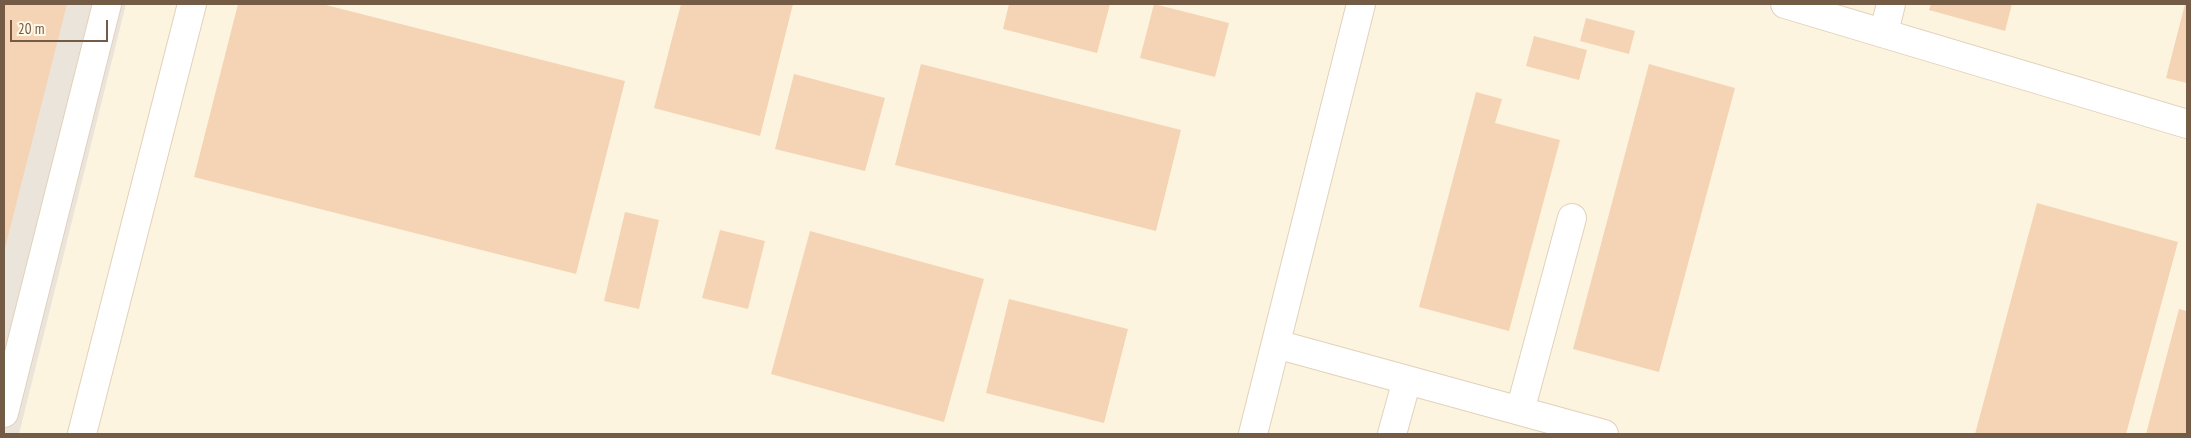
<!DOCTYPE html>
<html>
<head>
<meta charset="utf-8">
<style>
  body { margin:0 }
  #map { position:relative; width:2191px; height:438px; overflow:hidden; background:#fdf4df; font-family:"PT Sans Narrow",sans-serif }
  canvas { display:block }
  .frame { position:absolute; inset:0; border:5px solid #745b46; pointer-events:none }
  .scale { position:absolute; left:10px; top:20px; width:98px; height:22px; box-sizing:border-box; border:2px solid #745b46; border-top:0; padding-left:6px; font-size:15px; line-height:18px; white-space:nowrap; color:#745b46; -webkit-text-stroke:4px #fff8e6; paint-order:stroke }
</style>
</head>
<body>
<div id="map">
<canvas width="2191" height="438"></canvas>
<div class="frame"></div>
<div class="scale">20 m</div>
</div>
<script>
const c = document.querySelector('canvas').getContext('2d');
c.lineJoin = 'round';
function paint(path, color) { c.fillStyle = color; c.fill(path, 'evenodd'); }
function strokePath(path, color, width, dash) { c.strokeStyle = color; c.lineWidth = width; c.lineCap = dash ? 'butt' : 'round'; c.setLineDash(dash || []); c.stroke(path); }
paint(new Path2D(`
  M4,4H126L19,434H4Z`), '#ebe4db');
paint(new Path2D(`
  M4,4H67L4,252Z
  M238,4H322L625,81L576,274L194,177Z
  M681,4H793L760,136L654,108Z
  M1009,4H1110L1097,53L1003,29Z
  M1154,4L1229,23L1215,77L1140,58Z
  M1931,4H2012L2005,31L1929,10Z
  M2185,4H2187V83L2166,78Z
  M1586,18L1635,31L1629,54L1580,41Z
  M1534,36L1587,50L1579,80L1526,66Z
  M921,64L1181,130L1156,231L895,165Z
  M1649,64L1735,88L1659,372L1573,349Z
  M794,74L885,98L865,171L775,149Z
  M1476,92L1502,99L1495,123L1560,140L1509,331L1419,307Z
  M2037,203L2178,242L2126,434H1975Z
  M625,212L659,220L639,309L604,301Z
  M720,230L765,241L748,309L702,298Z
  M810,231L984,279L944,422L771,374Z
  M1009,299L1128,329L1104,423L986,393Z
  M2179,309L2187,311V434H2146Z`), '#f4d4b5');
const minor = new Path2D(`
  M1785,4L2187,124
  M1884,32L1891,4
  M1276,344L1604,434
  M1520,411L1572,218
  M4,413L107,4
  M82,434L192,4
  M1253,434L1361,4
  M1392,434L1407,380`);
strokePath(minor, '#e1d1bb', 30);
strokePath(minor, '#fff', 28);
</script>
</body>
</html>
